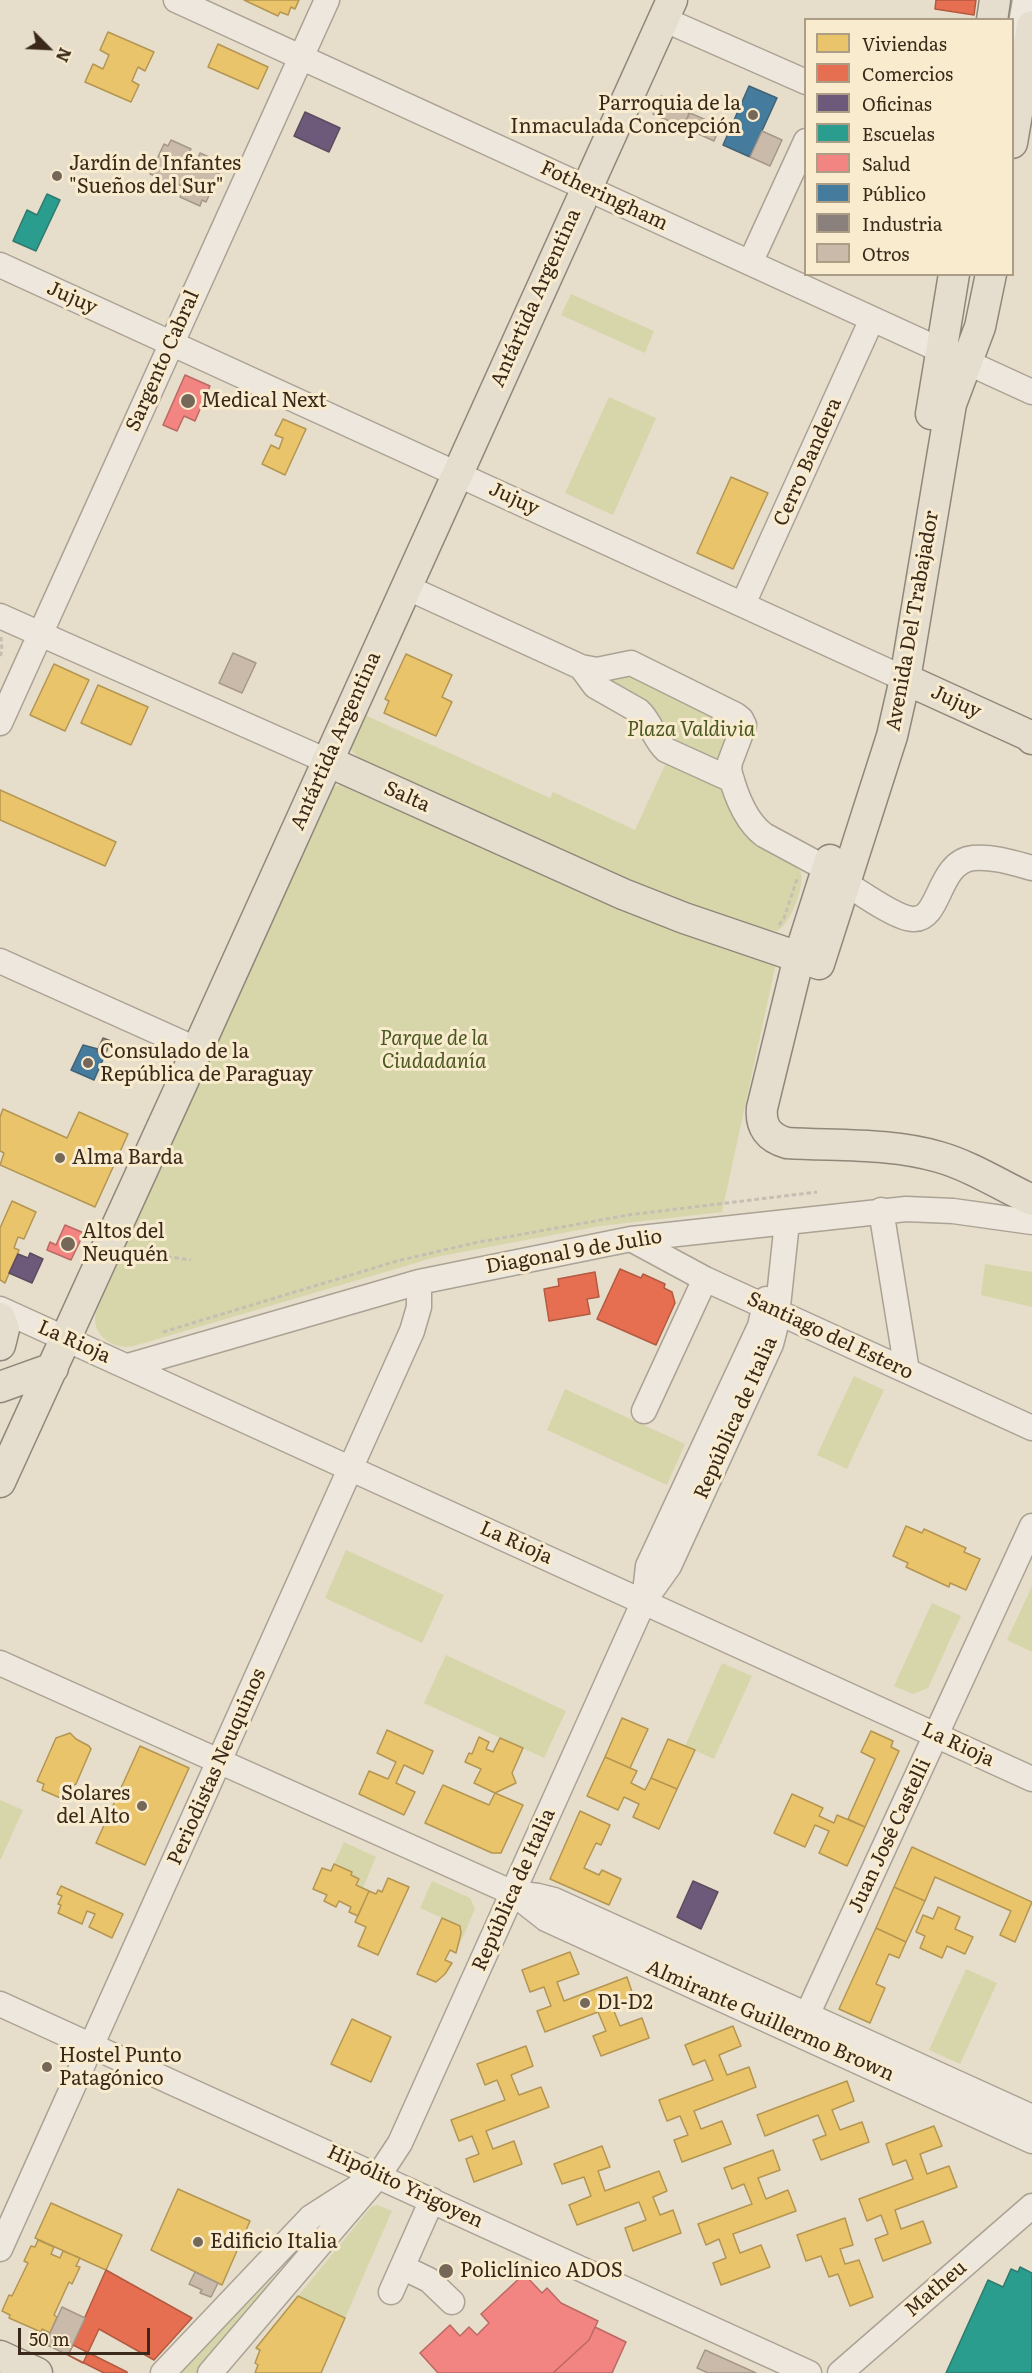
<!DOCTYPE html>
<html>
<head>
<meta charset="utf-8">
<style>
  body { margin:0 }
  #map { position:relative; width:1032px; height:2373px; overflow:hidden; background:#e6ddca; font-family:Literata,serif }
  canvas { display:block }
  .legend { position:absolute; left:804px; top:18px; width:210px; height:258px; box-sizing:border-box; background:#f8ebce; border:2px solid #ac9d86; margin:0; padding:8px 10px; list-style:none; font-size:18px; color:#3a291b }
  .legend li { display:flex; align-items:center; gap:12px; height:30px }
  .legend b { width:30px; border:2px solid #ac9d86 }
  .north { position:absolute; left:18px; top:18px; width:60px; height:60px; -webkit-text-stroke:4px #f8ebce; paint-order:stroke; rotate:114deg; font-size:16px; font-weight:700; line-height:24px; text-align:center; color:#3a291b }
  .north::after { content:''; display:block; margin:auto; width:21px; height:27px; background:#3a291b; clip-path:polygon(50% 0,100% 100%,50% 72%,0 100%) }
  .scale { position:absolute; left:18px; top:2328px; width:132px; height:27px; box-sizing:border-box; border:3px solid #3a291b; border-top:0; padding-left:8px; font-size:18px; line-height:21px; white-space:nowrap; color:#3a291b; -webkit-text-stroke:4px #f8ebce; paint-order:stroke }
</style>
</head>
<body>
<div id="map">
<canvas width="1032" height="2373"></canvas>
<ul class="legend">
<li><b style="height:16px;background:#e9c46a"></b>Viviendas</li>
<li><b style="height:16px;background:#e76f51"></b>Comercios</li>
<li><b style="height:16px;background:#6d597a"></b>Oficinas</li>
<li><b style="height:16px;background:#2a9d8f"></b>Escuelas</li>
<li><b style="height:16px;background:#f28482"></b>Salud</li>
<li><b style="height:16px;background:#457b9d"></b>Público</li>
<li><b style="height:16px;background:#8a817c"></b>Industria</li>
<li><b style="height:16px;background:#cabaaa"></b>Otros</li>
</ul>
<div class="north">N</div>
<div class="scale">50 m</div>
</div>
<script>
const c = document.querySelector('canvas').getContext('2d');
c.lineJoin = 'round';
function paint(path, color) { c.fillStyle = color; c.fill(path, 'evenodd'); }
function strokePath(path, color, width, dash) { c.strokeStyle = color; c.lineWidth = width; c.lineCap = dash ? 'butt' : 'round'; c.setLineDash(dash || []); c.stroke(path); }
function label(font, color, halo, rows, align = 'center') {
  c.font = font + ' Literata,serif'; c.lineWidth = 6; c.setLineDash([]); c.textBaseline = 'middle'; c.strokeStyle = halo; c.fillStyle = color; for (const [text, x, y, turn = 0] of rows) {
    c.save(); c.translate(x, y); c.rotate((+turn || 0) * Math.PI / 180); c.textAlign = isNaN(turn) ? turn : align; if (halo) c.strokeText(text, 0, 0); c.fillText(text, 0, 0); c.restore();
  }
}
paint(new Path2D(`
  M571,294L654,331L645,353L561,315Z
  M609,397L656,418L613,515L565,493Z
  M622,673L634,676L735,724L720,767L677,752L597,678Z
  M358,712L550,798L553,792L635,830L666,763C682,770 717,781 728,794C739,808 740,831 754,843C768,854 789,858 801,872C805,886 790,925 777,931L762,929L639,885L359,758L348,747Z
  M340,785L583,892L776,963L722,1212L600,1226L436,1257L134,1346C111,1351 88,1332 97,1309L325,795L333,787Z
  M985,1264L1032,1272V1307L981,1295Z
  M854,1376L884,1390L847,1469L817,1455Z
  M565,1389L685,1444L667,1485L547,1430Z
  M346,1550L444,1595L422,1643L325,1598Z
  M1032,1586V1652L1007,1640Z
  M932,1603L961,1616L928,1688L913,1694L894,1686Z
  M446,1655L566,1711L544,1758L424,1703Z
  M722,1663L752,1676L714,1759L685,1746Z
  M0,1800L23,1810L1,1859H0Z
  M344,1842L376,1857L363,1888L356,1885L359,1879L351,1875L352,1872L334,1864Z
  M432,1881L470,1898L475,1909L456,1953L460,1940V1926L420,1908Z
  M966,1969L997,1983L960,2064L929,2050Z
  M377,2205L392,2211L345,2318L298,2296L371,2207Z
  M328,2222L199,2373H179Z`), '#d7d6ab');
const homes = new Path2D(`
  M244,0H299L295,9L291,7L288,15L280,12L278,16Z
  M108,32L154,52L145,71L138,67L132,81L139,85L131,102L85,82L93,64L103,69L109,55L100,50Z
  M218,44L268,67L258,89L208,67Z
  M283,419L306,429L285,475L262,464L271,445L279,449L283,438L275,435Z
  M731,477L768,493L733,569L697,553Z
  M406,654L452,675L442,697L452,702L436,736L384,713L389,701L385,699Z
  M54,664L89,680L65,731L30,715Z
  M98,685L148,707L131,745L81,723Z
  M0,790L116,842L105,866L0,820Z
  M3,1109L67,1138L79,1112L128,1134L95,1207L0,1165L4,1153L0,1151V1117Z
  M12,1201L36,1212L24,1239L18,1237L14,1248L19,1250L5,1283L0,1280V1228Z
  M906,1526L922,1533L924,1529L966,1548L964,1552L980,1559L966,1590L950,1583L949,1587L906,1567L908,1563L893,1556Z
  M622,1718L648,1729L630,1768L605,1757Z
  M387,1730L433,1751L423,1774L404,1765L396,1783L415,1792L404,1815L359,1794L369,1771L388,1779L396,1762L377,1753Z
  M871,1731L893,1741L891,1747L899,1751L865,1827L848,1819L875,1759L861,1752Z
  M70,1733L76,1739L89,1746L91,1749L76,1784L70,1787L65,1800L42,1790L44,1784L37,1781L56,1738Z
  M479,1737L489,1742L486,1749L493,1752L500,1738L523,1748L512,1773L516,1783L495,1793L474,1783L481,1769L465,1762L469,1753L472,1754Z
  M668,1739L695,1750L677,1789L651,1778Z
  M140,1746L189,1768L145,1865L96,1843Z
  M605,1757L637,1771L631,1783L645,1790L651,1778L677,1789L659,1829L633,1817L639,1804L624,1797L618,1810L587,1796Z
  M443,1785L489,1805L495,1793L523,1805L501,1853H492L425,1823Z
  M792,1794L823,1808L819,1816L834,1823L837,1815L865,1827L847,1866L819,1853L829,1831L815,1825L805,1847L774,1833Z
  M580,1811L610,1825L601,1845L596,1843L584,1868L599,1875L602,1870L621,1879L609,1905L550,1879Z
  M912,1847L1032,1902L1015,1942L1000,1935L1011,1911L935,1877L925,1901L894,1887Z
  M334,1864L352,1872L351,1875L359,1879L356,1885L369,1891L358,1916L349,1912L351,1907L339,1901L336,1907L324,1901L327,1895L313,1889L322,1868L331,1871Z
  M388,1878L409,1887L378,1955L358,1946L366,1927L355,1922L369,1891L376,1894L378,1890L382,1892Z
  M61,1886L123,1914L112,1938L89,1927L95,1914L87,1911L82,1924L58,1913L61,1905L58,1904L62,1896L57,1894Z
  M894,1887L925,1901L906,1942L876,1928Z
  M938,1907L960,1917L955,1929L973,1937L965,1954L947,1946L942,1958L920,1948L925,1936L916,1932L923,1915L933,1919Z
  M442,1918L460,1926L461,1933L456,1953L450,1950L445,1960L452,1963L445,1974L436,1982L417,1974Z
  M876,1928L906,1942L899,1958L889,1954L876,1984L885,1988L870,2023L839,2009Z
  M570,1952L579,1974L557,1982L564,2001L627,1977L634,1998L612,2006L620,2026L642,2018L649,2038L601,2056L593,2036L606,2031L598,2012L545,2032L537,2011L551,2006L544,1987L530,1992L522,1970Z
  M352,2019L391,2037L371,2082L331,2064Z
  M733,2026L741,2046L719,2055L727,2075L749,2067L756,2087L694,2111L701,2129L722,2121L731,2144L682,2162L674,2140L688,2135L680,2116L667,2121L659,2100L713,2080L705,2060L693,2065L685,2045Z
  M526,2046L533,2066L511,2075L519,2095L541,2087L549,2107L486,2131L493,2149L514,2141L522,2164L474,2182L466,2159L479,2154L472,2136L459,2141L451,2120L505,2100L497,2080L485,2085L477,2064Z
  M847,2081L854,2101L832,2110L840,2130L862,2122L869,2142L821,2160L813,2140L826,2135L818,2115L765,2136L757,2115Z
  M934,2126L942,2146L920,2154L927,2174L949,2166L957,2187L895,2210L901,2229L923,2221L931,2243L883,2261L875,2239L888,2234L881,2215L867,2221L859,2199L913,2179L906,2160L893,2165L886,2144Z
  M602,2146L610,2167L598,2171L605,2191L659,2171L667,2191L653,2197L660,2215L673,2210L681,2233L633,2251L625,2228L646,2220L639,2202L577,2225L569,2205L591,2196L584,2177L562,2184L554,2164Z
  M773,2150L780,2170L758,2178L766,2199L788,2190L796,2211L733,2234L740,2253L761,2245L770,2267L721,2285L713,2263L726,2258L719,2239L706,2245L698,2224L752,2204L744,2184L732,2189L724,2168Z
  M178,2189L250,2221L222,2285L151,2250Z
  M51,2203L122,2235L106,2270L35,2238Z
  M845,2218L853,2245L840,2249L845,2264L859,2260L873,2297L850,2306L838,2274L829,2277L821,2256L806,2261L797,2235Z
  M38,2240L54,2247L51,2254L60,2258L63,2251L80,2258L76,2266L80,2267L72,2284L69,2282L54,2315L57,2317L50,2333L42,2329L41,2332L9,2318L10,2315L2,2311L9,2295L12,2296L28,2263L24,2261L31,2246L35,2247Z
  M298,2296L345,2318L321,2373H255L258,2365L255,2363L260,2350L256,2348Z`);
paint(homes, '#e9c46a');
strokePath(homes, '#b49652', 1.5);
const shops = new Path2D(`
  M936,0H976L974,15L935,9Z
  M620,1269L641,1278L643,1274L665,1284L664,1288L672,1292L675,1303L656,1345L597,1319Z
  M595,1272L599,1297L587,1299L590,1314L549,1321L544,1289L559,1286L558,1279Z
  M106,2270L192,2318L154,2360L99,2329L83,2363L68,2355Z
  M73,2345L127,2372V2373H104L68,2355Z`);
paint(shops, '#e76f51');
strokePath(shops, '#b35a41', 1.5);
const offices = new Path2D(`
  M305,112L340,128L329,152L294,136Z
  M30,1253L43,1259L32,1283L9,1273L18,1254L28,1258Z
  M693,1881L718,1892L701,1929L677,1917Z`);
paint(offices, '#6d597a');
strokePath(offices, '#5e4b5e', 1.5);
const schools = new Path2D(`
  M47,194L60,200L36,251L13,241L27,210L37,215Z
  M1020,2267L1032,2273V2373H946L988,2280L1003,2287L1011,2269L1018,2272Z`);
paint(schools, '#2a9d8f');
strokePath(schools, '#2f7a6c', 1.5);
const health = new Path2D(`
  M185,375L210,386L195,421L184,416L177,431L163,425Z
  M65,1225L84,1233L71,1260L47,1250L50,1242L56,1245Z
  M524,2274L542,2293L547,2288L561,2303L598,2321L589,2340L553,2373H438L420,2353L450,2325L460,2336L469,2327L477,2335L489,2323L481,2314Z
  M595,2327L626,2342L612,2373H553L589,2340Z`);
paint(health, '#f28482');
strokePath(health, '#bb6963', 1.5);
const public = new Path2D(`
  M749,86L777,98L750,157L723,145Z
  M83,1045L98,1049L97,1051L105,1055L94,1080L71,1070Z`);
paint(public, '#457b9d');
strokePath(public, '#426276', 1.5);
const industry = new Path2D(`
  M103,1038L111,1041L105,1055L97,1051Z`);
paint(industry, '#8a817c');
strokePath(industry, '#72675f', 1.5);
const building = new Path2D(`
  M661,96L691,109L683,127L653,114Z
  M690,113L720,126L714,141L683,127Z
  M762,131L782,140L770,166L750,157Z
  M171,140L191,149L186,159L196,163L200,153L220,162L217,167L221,169L206,202L202,200L200,206L180,197L185,187L175,183L171,193L151,184L155,176L150,174L164,144L168,146Z
  M233,653L256,663L242,693L219,683Z
  M195,2272L218,2283L211,2297L200,2293L202,2290L189,2284Z
  M62,2307L85,2318L68,2355L45,2344Z
  M705,2350L756,2373H708L697,2368Z`);
paint(building, '#cabaaa');
strokePath(building, '#a69889', 1.5);
const minor = new Path2D(`
  M176,0L1032,392
  M663,19L806,82
  M1017,47L1025,0
  M750,263L806,141
  M0,265L905,679
  M406,587L581,667L597,670L631,663L736,715L741,719L744,725L730,762L729,770C735,793 745,821 764,835L827,869
  M743,604L872,319
  M0,616L327,761
  M581,667L595,686L639,711C651,722 654,739 666,750L732,780
  M0,723L327,0
  M845,883C860,892 897,919 913,919C941,921 937,862 973,858C992,856 1014,863 1032,868
  M0,961L198,1050
  M881,1210L907,1371
  M631,1239L705,1279L1032,1428
  M0,1309L1032,1779
  M128,1366L419,1282L631,1239L906,1209L953,1211L1032,1222
  M644,1411L705,1279
  M644,1601L648,1566L760,1326L766,1299
  M0,1663L513,1893L546,1919L1032,2141
  M513,1893L538,1896L554,1900L1032,2117
  M0,2004L809,2373
  M807,2015L1032,1526
  M0,2249L412,1331L419,1307V1282
  M402,2267L429,2280L452,2302
  M391,2292L432,2200
  M163,2373L311,2217L361,2185
  M210,2373L379,2175L400,2143L644,1601L669,1566L771,1344L776,1325L787,1222
  M840,2373L1032,2206`);
const major = new Path2D(`
  M992,20L995,0
  M1012,143L1032,26
  M931,414L954,274
  M905,679L1028,735L1032,739
  M327,761L623,894L684,918L819,964L892,736L905,679L951,404L980,327L991,274
  M830,860L799,957L762,1108C760,1127 769,1138 787,1143C837,1146 891,1143 939,1157C971,1166 1002,1186 1032,1200
  M0,1318L4,1329L0,1345
  M0,1387L53,1368
  M0,1482C226,989 449,495 672,0
  M0,2356L37,2373`);
strokePath(minor, '#aba294', 27);
strokePath(major, '#90877a', 33);
strokePath(new Path2D(`
  M0,656L2,651L1,637
  M779,925L784,918L798,876
  M130,1251L191,1260
  M163,1332L397,1261L474,1243L628,1215L817,1192`), '#c6beb3', 3, [4.5, 3]);
strokePath(minor, '#ede7dd', 24);
strokePath(major, '#e5ddcd', 30);
for (const [x, y, r, color] of [
  [753,115,6,"#766858"],
  [57,176,6,"#766858"],
  [188,401,8,"#766858"],
  [88,1063,6,"#766858"],
  [60,1158,6,"#766858"],
  [68,1244,8,"#766858"],
  [142,1806,6,"#766858"],
  [585,2003,6,"#766858"],
  [47,2067,6,"#766858"],
  [198,2242,6,"#766858"],
  [446,2271,8,"#766858"]
]) { const dot = new Path2D(); dot.arc(x, y, r, 0, 2 * Math.PI); c.fillStyle = color; c.fill(dot); strokePath(dot, '#f8ebce', 2); }
label('20px', '#3a291b', '#f8ebce', [
  ["Parroquia de la",741,104,"right"],
  ["Inmaculada Concepción",741,127,"right"],
  ["Jardín de Infantes",69,164],
  ["\"Sueños del Sur\"",69,187],
  ["Medical Next",201,401],
  ["Consulado de la",100,1052],
  ["República de Paraguay",100,1075],
  ["Alma Barda",72,1158],
  ["Altos del",82,1232],
  ["Neuquén",82,1255],
  ["Solares",130,1794,"right"],
  ["del Alto",130,1817,"right"],
  ["D1-D2",597,2003],
  ["Hostel Punto",59,2056],
  ["Patagónico",59,2079],
  ["Edificio Italia",210,2242],
  ["Policlínico ADOS",460,2271]
], 'left');
label('20px', '#3a291b', '#f8ebce', [
  ["Fotheringham",604,196,25],
  ["Jujuy",72,298,24],
  ["Antártida Argentina",536,298,-66],
  ["Sargento Cabral",163,361,-66],
  ["Cerro Bandera",808,462,-66],
  ["Jujuy",514,499,25],
  ["Avenida Del Trabajador",913,621,-80],
  ["Jujuy",956,702,25],
  ["Antártida Argentina",336,741,-66],
  ["Salta",407,797,24],
  ["Diagonal 9 de Julio",574,1252,-10],
  ["Santiago del Estero",830,1336,25],
  ["La Rioja",74,1342,24],
  ["República de Italia",736,1418,-66],
  ["La Rioja",516,1543,24],
  ["La Rioja",958,1745,25],
  ["Periodistas Neuquinos",217,1767,-66],
  ["Juan José Castelli",890,1836,-65],
  ["República de Italia",514,1890,-66],
  ["Almirante Guillermo Brown",770,2021,24],
  ["Hipólito Yrigoyen",405,2187,25],
  ["Matheu",936,2289,-41]
]);
label('italic 20px', '#4b5820', '#f8ebce', [
  ["Plaza Valdivia",691,730],
  ["Parque de la",434,1039],
  ["Ciudadanía",434,1062]
]);
</script>
</body>
</html>
